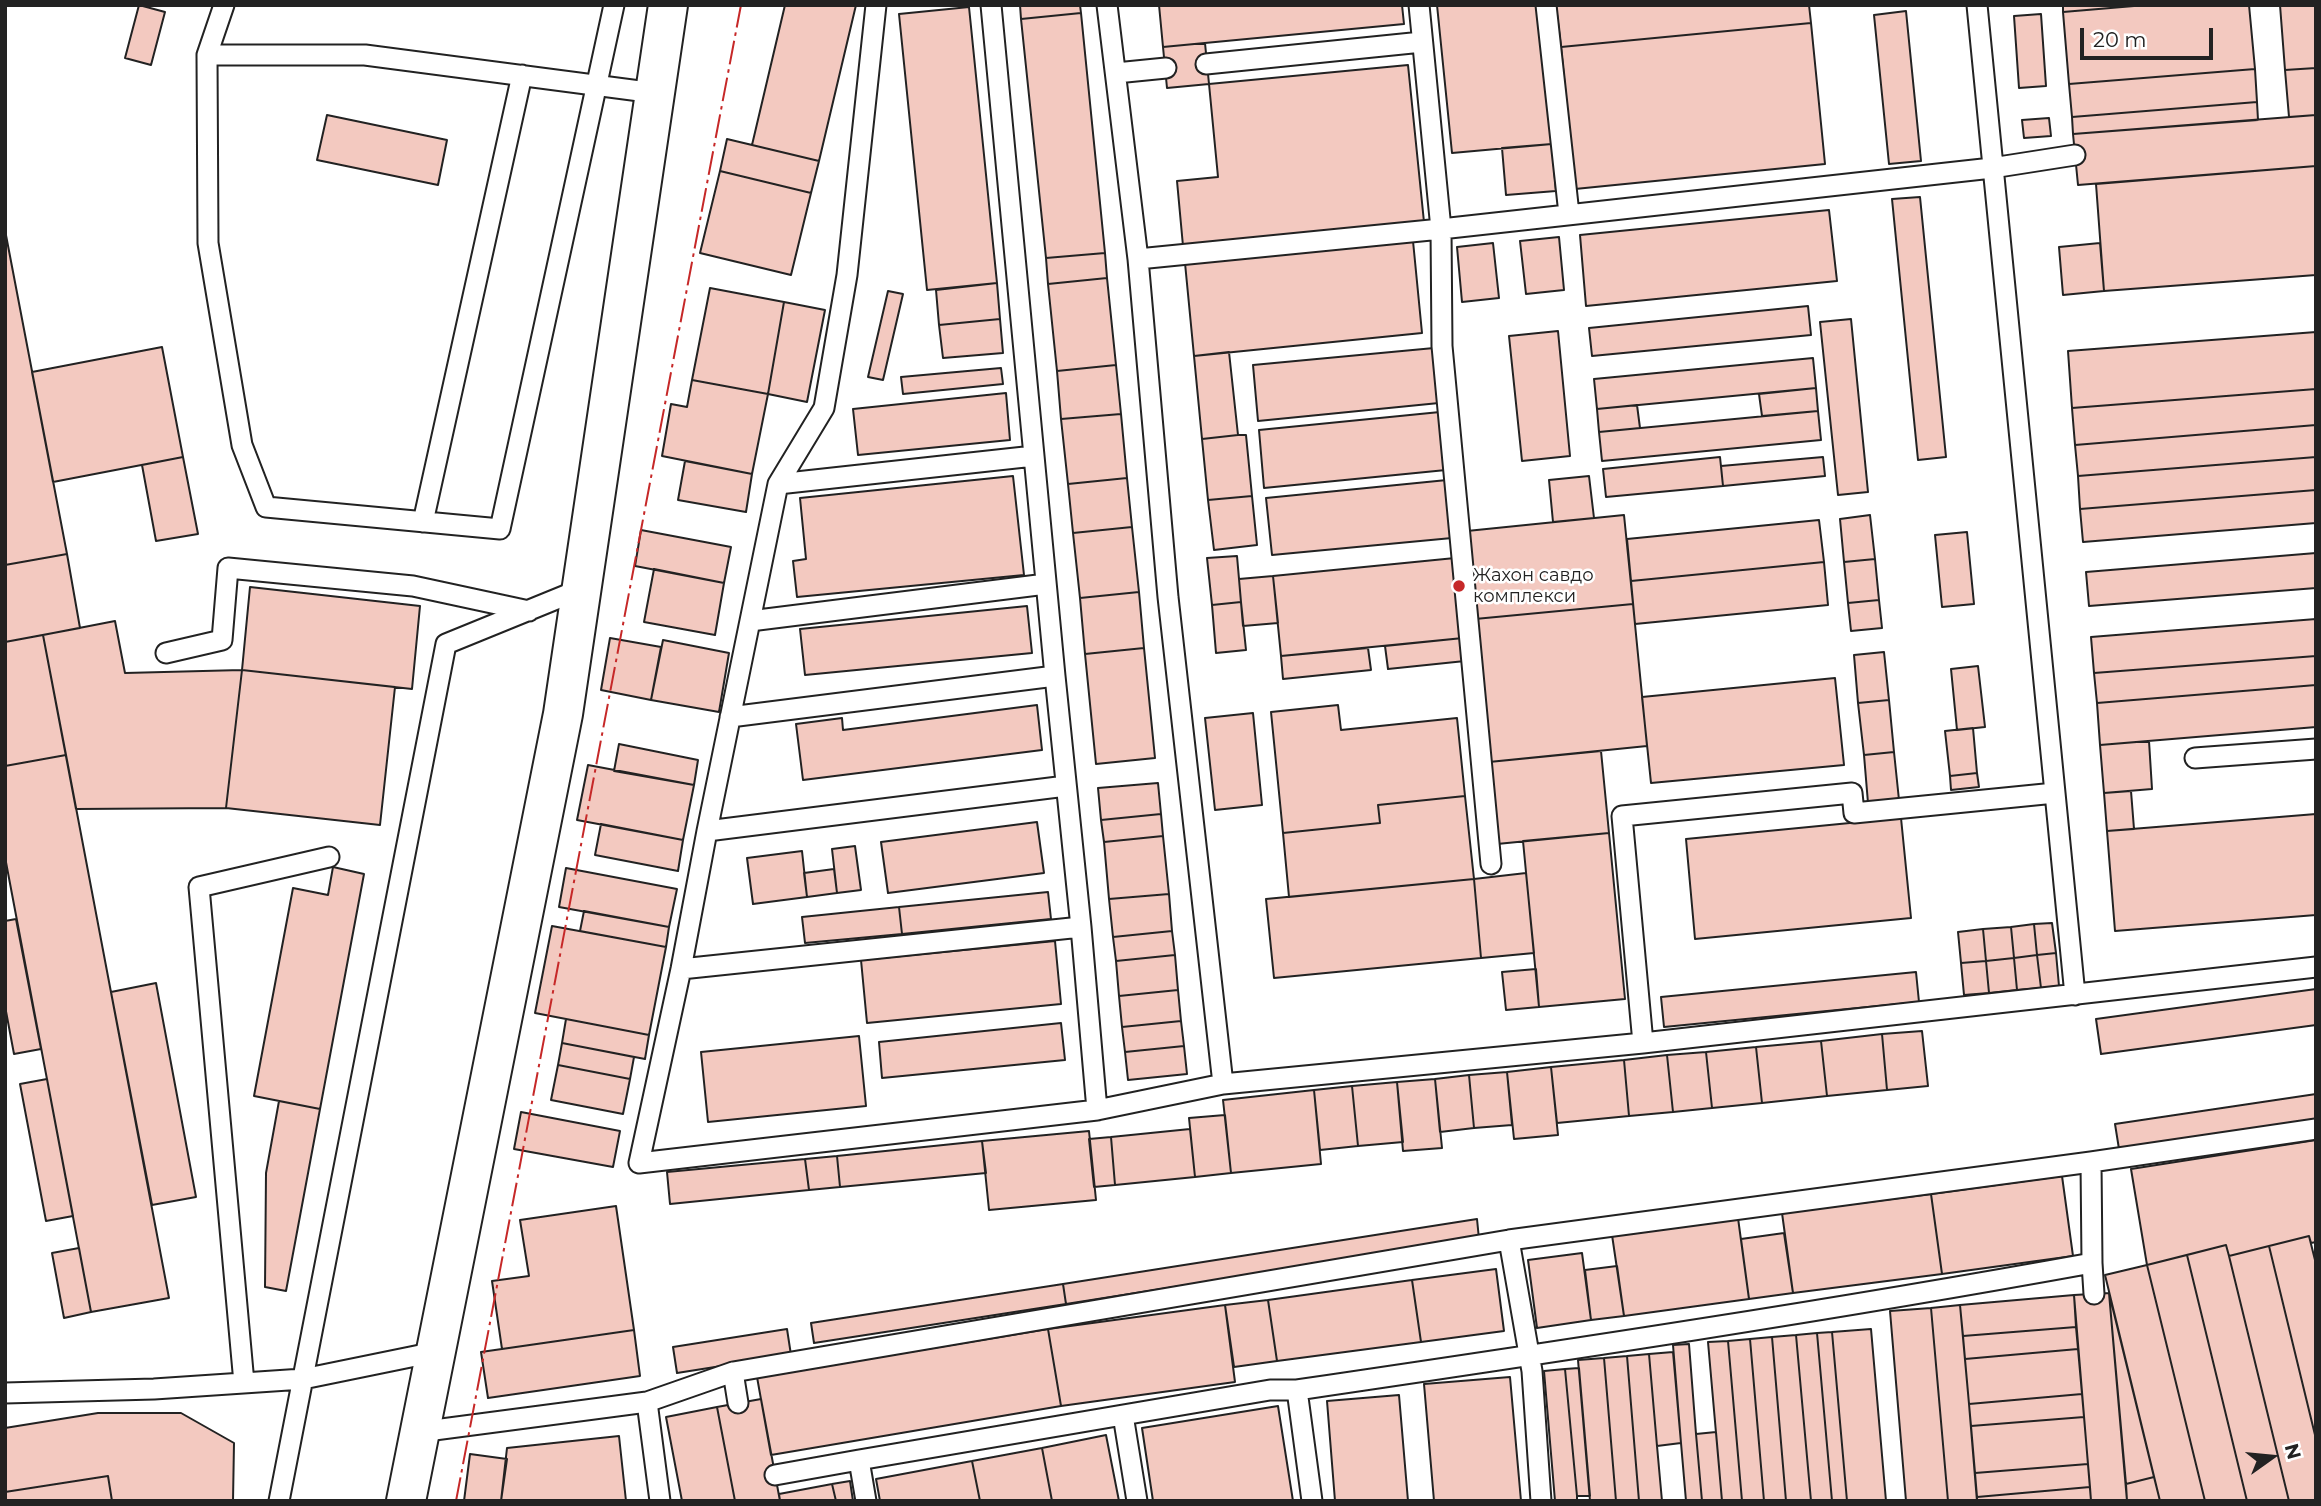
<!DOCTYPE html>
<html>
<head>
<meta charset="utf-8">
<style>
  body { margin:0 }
  #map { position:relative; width:2321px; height:1506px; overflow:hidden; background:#fff; font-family:Montserrat,sans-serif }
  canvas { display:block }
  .frame { position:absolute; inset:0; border:7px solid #222; pointer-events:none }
  .north { position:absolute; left:2237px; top:1422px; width:70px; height:70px; -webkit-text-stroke:5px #fff; paint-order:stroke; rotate:75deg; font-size:19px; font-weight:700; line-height:28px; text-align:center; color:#222 }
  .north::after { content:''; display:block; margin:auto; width:24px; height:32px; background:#222; clip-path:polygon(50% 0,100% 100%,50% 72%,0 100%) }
  .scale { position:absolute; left:2080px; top:28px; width:133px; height:32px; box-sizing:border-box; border:4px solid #222; border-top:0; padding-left:9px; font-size:21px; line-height:24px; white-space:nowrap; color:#222; -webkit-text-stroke:5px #fff; paint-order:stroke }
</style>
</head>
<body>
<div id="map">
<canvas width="2321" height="1506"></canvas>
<div class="frame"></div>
<div class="north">N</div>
<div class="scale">20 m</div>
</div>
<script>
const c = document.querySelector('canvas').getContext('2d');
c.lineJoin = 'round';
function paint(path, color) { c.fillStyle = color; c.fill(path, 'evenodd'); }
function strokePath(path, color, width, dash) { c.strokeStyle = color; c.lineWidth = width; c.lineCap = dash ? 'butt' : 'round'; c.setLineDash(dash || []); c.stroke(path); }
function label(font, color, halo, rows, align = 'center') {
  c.font = font + ' Montserrat,sans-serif'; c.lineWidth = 5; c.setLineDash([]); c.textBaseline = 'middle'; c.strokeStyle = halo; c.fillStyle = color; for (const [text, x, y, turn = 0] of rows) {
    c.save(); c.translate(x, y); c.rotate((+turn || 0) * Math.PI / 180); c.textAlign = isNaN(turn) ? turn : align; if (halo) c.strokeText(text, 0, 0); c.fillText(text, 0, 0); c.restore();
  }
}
const building = new Path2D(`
  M139,5L165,12L151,65L125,58Z
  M785,5H856L819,161L752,145Z
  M1020,5H1080L1081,13L1021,19Z
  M1159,5H1402L1404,24L1163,47Z
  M1437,5H1538L1552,144L1452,153Z
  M1809,5L1811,23L1561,47L1556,6Z
  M2063,5H2146L2063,12Z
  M2146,5H2249L2255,69L2069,84L2063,12Z
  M2280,5H2316V68L2285,70Z
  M969,7L997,283L927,290L899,14Z
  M1906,11L1921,161L1889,164L1874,15Z
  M1081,13L1105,253L1046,258L1021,19Z
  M2041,14L2046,86L2019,88L2014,16Z
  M1811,23L1825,164L1575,189L1561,47Z
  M1205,43L1209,84L1167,88L1163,47Z
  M1408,65L1424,222L1183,246L1177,181L1218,177L1209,84Z
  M2316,68V115L2289,117L2285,70Z
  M2255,69L2257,102L2072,117L2069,84Z
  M2257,102L2258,120L2073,134L2072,117Z
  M327,115L447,140L438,185L317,160Z
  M2316,115V166L2078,185L2073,134Z
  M2049,118L2051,136L2024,138L2022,120Z
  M727,139L819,161L811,193L720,171Z
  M1552,144L1556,191L1506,195L1502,148Z
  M2316,166V275L2104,291L2096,184Z
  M720,171L811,193L791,275L700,253Z
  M1920,197L1946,457L1918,460L1892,199Z
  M1829,210L1837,281L1586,306L1580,235Z
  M5,230L67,554L5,565Z
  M1559,237L1564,290L1526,294L1520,241Z
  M1413,241L1422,333L1194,356L1185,263Z
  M1493,243L1499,298L1462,302L1457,247Z
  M2100,243L2104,291L2063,295L2059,247Z
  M1105,253L1107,278L1048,284L1046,258Z
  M1107,278L1116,365L1057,371L1048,284Z
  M997,283L1000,319L939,325L936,290Z
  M710,288L784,302L768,394L692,380Z
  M888,291L903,294L883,380L868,377Z
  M784,302L825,310L807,402L768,394Z
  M1808,306L1811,335L1592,356L1589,328Z
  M1000,319L1003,353L943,358L939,325Z
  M1851,319L1868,492L1838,495L1820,322Z
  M1558,331L1570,456L1522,461L1509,336Z
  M2316,332V389L2072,408L2068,351Z
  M162,347L183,457L53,482L32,372Z
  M1434,348L1439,403L1258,421L1253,365Z
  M1229,352L1238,435L1202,439L1194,356Z
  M1813,358L1816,388L1597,409L1594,379Z
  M1116,365L1121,414L1061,419L1057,371Z
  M1001,368L1003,384L903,394L901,377Z
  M692,380L768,394L752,474L662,456L671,404L687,407Z
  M1816,388L1818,411L1762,416L1759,394Z
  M2316,389V425L2075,445L2072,408Z
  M1006,393L1010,440L858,455L853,409Z
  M1637,405L1640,428L1599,432L1597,409Z
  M1818,411L1821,440L1602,461L1599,432Z
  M1440,412L1446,470L1264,488L1259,430Z
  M1121,414L1127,478L1068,484L1061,419Z
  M2316,425V457L2078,476L2075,445Z
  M1238,435H1246L1252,496L1208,500L1202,439Z
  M183,457L198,534L156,541L142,465Z
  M1720,457L1723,486L1606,497L1603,469Z
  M1823,457L1825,476L1723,486L1721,466Z
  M2316,457V490L2080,509L2078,476Z
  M685,461L752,474L746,512L678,500Z
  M1013,476L1024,575L797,597L793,561L806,559L800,498Z
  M1589,476L1594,518L1553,522L1549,480Z
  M1127,478L1132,527L1073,533L1068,484Z
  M1447,480L1452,538L1272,555L1266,498Z
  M2316,490V523L2083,542L2080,509Z
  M1252,496L1257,545L1214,550L1208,500Z
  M1624,515L1633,604L1475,619L1467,531Z
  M1870,515L1875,559L1844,562L1840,519Z
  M1819,520L1824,562L1631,581L1627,539Z
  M1132,527L1139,592L1080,598L1073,533Z
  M641,530L731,547L724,583L635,566Z
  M1967,532L1974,604L1942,607L1935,535Z
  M2316,553V588L2089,606L2086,572Z
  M67,554L80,628L5,642V565Z
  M1237,556L1241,602L1212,605L1207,558Z
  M1455,558L1463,638L1281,656L1273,576Z
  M1875,559L1879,600L1848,603L1844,562Z
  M1824,562L1828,605L1635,624L1631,581Z
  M654,569L724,583L715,635L644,622Z
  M1273,576L1278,623L1243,626L1239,579Z
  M250,587L420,606L412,689L242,670Z
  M1139,592L1144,648L1085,654L1080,598Z
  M1879,600L1882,628L1851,631L1848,603Z
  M1241,602L1246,650L1216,653L1212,605Z
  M1633,604L1647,746L1489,762L1475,619Z
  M1027,606L1032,653L805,675L800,629Z
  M2316,619V656L2094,673L2091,637Z
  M115,621L125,673L242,670L226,808L76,809L43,635Z
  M43,635L66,755L5,766V642Z
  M610,638L661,647L651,700L601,690Z
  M1463,638L1465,661L1388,669L1385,646Z
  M663,640L729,653L719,712L651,700Z
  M1144,648L1155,758L1096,764L1085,654Z
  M1368,648L1371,670L1283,679L1281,656Z
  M1884,652L1889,700L1858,703L1854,655Z
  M2316,656V685L2097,703L2094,673Z
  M1978,666L1985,727L1957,730L1951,669Z
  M242,670L395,687L380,825L226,808Z
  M1835,678L1844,765L1651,783L1642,697Z
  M2316,685V727L2100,745L2097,703Z
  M1889,700L1894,752L1864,755L1858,703Z
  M1037,705L1042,750L803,780L796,724L842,718L843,730Z
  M1338,705L1341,730L1457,718L1465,796L1378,805L1380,823L1283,833L1271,712Z
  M1253,713L1262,805L1215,810L1205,718Z
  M1973,728L1977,773L1950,776L1945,731Z
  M2149,741L2152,789L2104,793L2100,745Z
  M619,744L698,760L694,785L614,771Z
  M1601,751L1609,833L1497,844L1489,762Z
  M1894,752L1899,800L1868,803L1864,755Z
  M66,755L169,1298L91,1312L5,857V766Z
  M588,765L694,785L683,840L577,820Z
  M1977,773L1979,787L1951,790L1950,776Z
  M1158,783L1161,814L1101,820L1098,788Z
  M2131,791L2134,829L2107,831L2104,793Z
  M1465,796L1474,879L1289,897L1283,833L1380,823L1378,805Z
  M1161,814L1163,836L1104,842L1101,820Z
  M2316,814V915L2115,931L2107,831Z
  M1901,818L1911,918L1695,939L1686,839Z
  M1037,822L1044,873L888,893L881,842Z
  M601,824L683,840L678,871L595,855Z
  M1609,833L1625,999L1539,1007L1523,841Z
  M1163,836L1169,894L1109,899L1104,842Z
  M855,846L861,890L837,893L832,849Z
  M802,851L807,897L753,904L747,858Z
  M333,867L364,874L320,1109L254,1096L293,888L328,895Z
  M566,868L677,889L669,927L559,907Z
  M834,869L837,893L807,897L804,873Z
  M1526,873L1534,953L1481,958L1474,879Z
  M1474,879L1481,958L1274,978L1266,899Z
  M1048,892L1051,919L902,934L899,907Z
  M1169,894L1172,931L1113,937L1109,899Z
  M899,907L902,934L805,943L802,917Z
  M584,911L669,927L666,947L580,931Z
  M16,919L41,1049L14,1054L5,1006V921Z
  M2052,923L2056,953L2037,955L2034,924Z
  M2034,924L2037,955L2014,958L2011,927Z
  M552,926L666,947L649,1035L535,1013Z
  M2011,927L2014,958L1986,961L1983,929Z
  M1983,929L1986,961L1961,963L1958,932Z
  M1172,931L1175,955L1116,961L1113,937Z
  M1055,941L1061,1004L867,1023L861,960Z
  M2056,953L2059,986L2041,988L2037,955Z
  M1175,955L1178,990L1119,996L1116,961Z
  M2037,955L2041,988L2017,990L2014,958Z
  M2014,958L2017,990L1989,993L1986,961Z
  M1986,961L1989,993L1964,995L1961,963Z
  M1536,969L1539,1007L1506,1010L1502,972Z
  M1916,972L1919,1002L1664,1027L1661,997Z
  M156,983L196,1197L152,1205L111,992Z
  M2316,989V1025L2101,1054L2096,1019Z
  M1178,990L1181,1021L1122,1027L1119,996Z
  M566,1019L649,1035L645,1059L562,1043Z
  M1181,1021L1184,1046L1125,1052L1122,1027Z
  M1061,1023L1065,1060L882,1078L879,1042Z
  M1922,1031L1928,1086L1887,1090L1882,1034Z
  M1882,1034L1887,1090L1827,1096L1821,1041Z
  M859,1036L866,1106L708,1122L701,1052Z
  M1821,1041L1827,1096L1762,1103L1756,1047Z
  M562,1043L634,1057L630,1079L558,1065Z
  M1184,1046L1187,1074L1128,1080L1125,1052Z
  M1756,1047L1762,1103L1712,1108L1706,1052Z
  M1706,1052L1712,1108L1673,1112L1667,1055Z
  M1667,1055L1673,1112L1629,1116L1624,1060Z
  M1624,1060L1629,1116L1557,1123L1551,1067Z
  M558,1065L630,1079L623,1114L551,1100Z
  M1551,1067L1558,1135L1514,1139L1507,1072Z
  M1507,1072L1512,1125L1474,1128L1469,1075Z
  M1469,1075L1474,1128L1440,1132L1435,1079Z
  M47,1079L73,1216L46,1221L20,1084Z
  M1435,1079L1442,1148L1403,1151L1397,1082Z
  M1397,1082L1403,1142L1358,1146L1352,1086Z
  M1352,1086L1358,1146L1320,1150L1314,1090Z
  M1314,1090L1321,1164L1231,1173L1223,1100Z
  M2316,1094V1119L2119,1149L2115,1124Z
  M279,1101L320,1109L286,1291L265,1287L266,1173Z
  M521,1112L620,1131L613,1167L514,1149Z
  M1225,1115L1231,1173L1195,1177L1189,1118Z
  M1190,1129L1195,1177L1115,1185L1111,1137Z
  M1089,1131L1096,1200L989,1210L982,1141Z
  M1111,1137L1115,1185L1094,1187L1089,1139Z
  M2316,1140V1242L2311,1243L2309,1236L2229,1256L2226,1245L2147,1265L2131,1169Z
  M982,1141L986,1173L840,1187L837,1156Z
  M837,1156L840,1187L809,1190L805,1159Z
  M805,1159L809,1190L670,1204L667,1172Z
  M2062,1176L2073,1256L1942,1274L1931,1194Z
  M1931,1194L1942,1274L1793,1293L1782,1213Z
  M616,1206L634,1330L502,1349L492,1281L529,1276L520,1220Z
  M1738,1218L1749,1299L1624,1316L1612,1235Z
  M1477,1219L1479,1239L1066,1304L1063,1284Z
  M1784,1233L1793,1293L1749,1299L1741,1239Z
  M2309,1236L2316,1264V1439L2269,1246Z
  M2226,1245L2229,1256L2289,1501H2247L2187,1255Z
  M2269,1246L2316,1439V1501H2289L2229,1256Z
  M79,1248L91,1312L64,1318L52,1253Z
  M1582,1253L1591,1320L1537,1328L1528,1260Z
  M2187,1255L2247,1501H2205L2147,1265Z
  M2147,1265L2205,1501H2160L2105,1275Z
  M1617,1266L1624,1316L1591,1320L1585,1270Z
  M1496,1269L1504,1331L1421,1342L1412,1280Z
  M1412,1280L1421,1342L1277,1361L1268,1300Z
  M1063,1284L1066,1304L814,1343L811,1323Z
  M2109,1293L2154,1477L2126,1484Z
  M2109,1293L2127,1501H2091L2074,1295Z
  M2074,1295L2076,1327L1963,1336L1960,1305Z
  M1268,1300L1277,1361L1234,1367L1225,1305Z
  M1225,1305L1235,1382L1061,1406L1048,1329Z
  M1960,1305L1969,1404L1977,1501H1948L1931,1308Z
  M1931,1308L1948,1501H1906L1890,1311Z
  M2076,1327L2078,1349L1965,1359L1963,1336Z
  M787,1329L791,1355L677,1373L673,1347Z
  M1048,1329L1061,1406L771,1455L757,1377Z
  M1871,1329L1886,1501H1847L1832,1332Z
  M634,1330L640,1376L488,1398L481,1352Z
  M1832,1332L1847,1501H1832L1817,1333Z
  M1817,1333L1832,1501H1811L1796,1335Z
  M1796,1335L1811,1501H1786L1772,1337Z
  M1772,1337L1786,1501H1764L1750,1339Z
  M1750,1339L1764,1501H1742L1728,1341Z
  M1728,1341L1742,1501H1722L1708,1342Z
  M1689,1344L1696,1434L1702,1501H1686L1681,1443L1673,1345Z
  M2078,1349L2082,1394L1969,1404L1965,1359Z
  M1673,1352L1681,1443L1657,1446L1649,1354Z
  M1649,1354L1657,1446L1662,1501H1639L1627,1356Z
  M1627,1356L1639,1501H1616L1604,1358Z
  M1604,1358L1616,1501H1590L1578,1360Z
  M1579,1368L1590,1496H1577L1565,1369Z
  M1565,1369L1577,1496V1501H1555L1544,1371Z
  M1510,1377L1521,1501H1434L1424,1384Z
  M2082,1394L2084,1417L1971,1426L1969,1404Z
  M1399,1395L1408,1501H1335L1327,1401Z
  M761,1399L780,1501H735L717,1407Z
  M1278,1406L1293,1501H1153L1142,1428Z
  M717,1407L735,1501H682L666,1417Z
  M98,1413H181L234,1443L233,1501H112L108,1476L5,1492V1428Z
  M2084,1417L2088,1464L1975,1473L1971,1426Z
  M1716,1432L1722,1501H1702L1696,1434Z
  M1106,1435L1119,1501H1052L1042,1448Z
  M619,1436L626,1501H501L507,1448Z
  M1042,1448L1052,1501H980L972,1461Z
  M470,1454L507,1459L501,1501H464Z
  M972,1461L980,1501H880L876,1479Z
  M2088,1464L2090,1487L1977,1497L1975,1473Z
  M108,1476L112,1501H5V1492Z
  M2154,1477L2160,1501H2127L2126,1484Z
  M850,1481L853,1501H836L832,1484Z
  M832,1484L836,1501H780L779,1494Z
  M2090,1487L2091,1501H1977V1497Z`);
paint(building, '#f3c9c0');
strokePath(building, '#222', 2);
const lane = new Path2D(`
  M224,5L207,55L208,243L242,445L266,507L500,529L614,5
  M876,5L847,275L824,408L778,484L707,831L681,969L639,1163L1097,1110L1223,1084L1643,1043L2316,967
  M991,5L1055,676L1081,927L1097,1110
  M1107,5L1138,259L1168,597L1223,1084
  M1419,5L1441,229L1442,346L1491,864
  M1546,5L1569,214
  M1977,5L2075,995
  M207,55H365L655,93
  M1206,64L1422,42
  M1116,73L1166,68
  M1138,259L1441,229L1992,168L2075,155
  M778,484L1034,456
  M423,522L522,75
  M750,621L1046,584
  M166,653L222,640L228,568L413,586L529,611
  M730,717L1055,676
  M2195,758L2316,749
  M707,831L1066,786
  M681,969L1081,927
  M1643,1043L1622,816L1852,793L1854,813L2055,793
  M2091,1162L2092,1263L2094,1294
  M1509,1240L1532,1371L1541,1501
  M733,1372L738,1403
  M244,1383L199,887L329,857
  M5,1393L154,1389L303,1379L435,1352
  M647,1402L660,1501
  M1123,1415L1270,1390H1297
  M419,1432L647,1402L733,1372L1509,1240L2091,1162L2316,1129
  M775,1475L859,1460
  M279,1501L446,644L581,589
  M866,1501L859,1460L1123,1415L1137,1501
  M1312,1501L1297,1390C1562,1351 1828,1311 2092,1263`);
const secondary = new Path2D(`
  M406,1501L563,714L668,5`);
strokePath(lane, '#222', 23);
strokePath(secondary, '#222', 42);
strokePath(lane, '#fff', 19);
strokePath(secondary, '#fff', 38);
strokePath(new Path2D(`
  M456,1501L741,5`), '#c62828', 2, [24, 5, 3.5, 5]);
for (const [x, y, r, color] of [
  [1459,586,7,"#c62828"]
]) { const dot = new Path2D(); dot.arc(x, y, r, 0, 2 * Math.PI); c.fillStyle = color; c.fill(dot); strokePath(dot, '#fff', 2.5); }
label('18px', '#222', '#fff', [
  ["Жахон савдо",1473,576],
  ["комплекси",1473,597]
], 'left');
</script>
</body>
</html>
